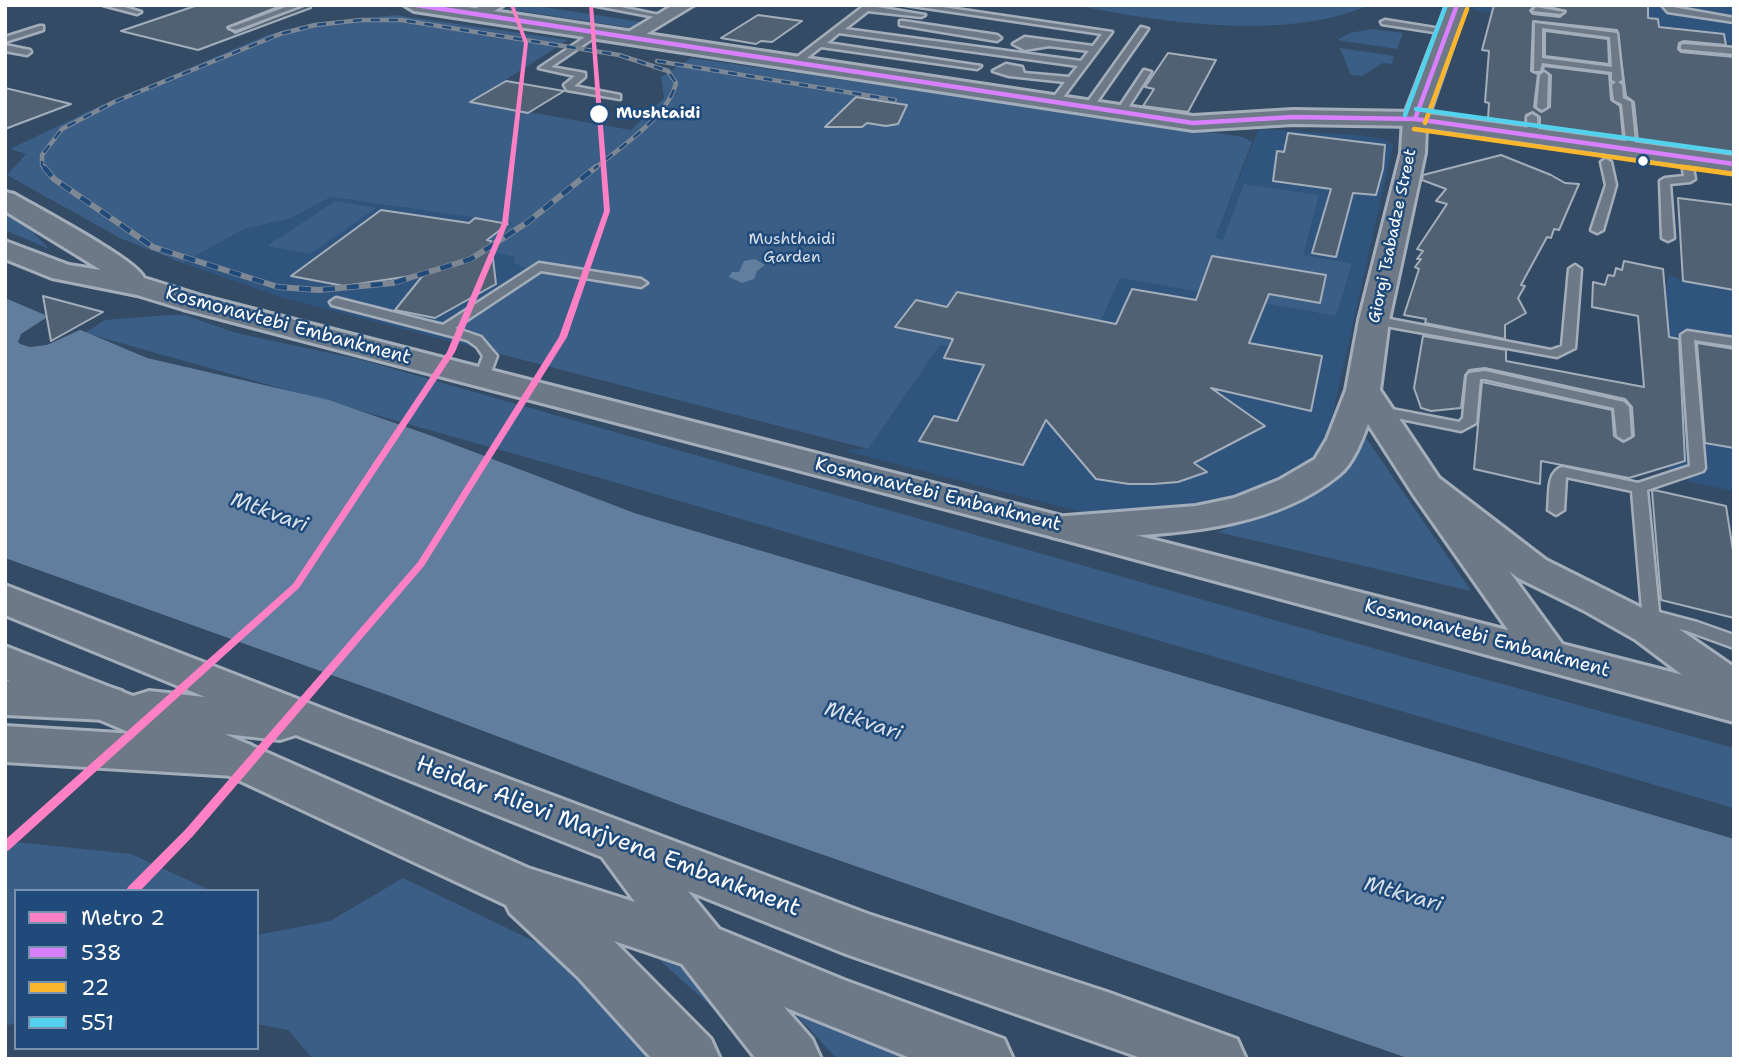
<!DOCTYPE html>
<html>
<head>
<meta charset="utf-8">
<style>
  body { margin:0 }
  #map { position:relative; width:1739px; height:1064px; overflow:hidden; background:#344b65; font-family:"Shantell Sans",sans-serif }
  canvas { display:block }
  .frame { position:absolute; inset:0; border:7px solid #fff; pointer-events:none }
  .legend { position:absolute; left:14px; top:889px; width:245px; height:161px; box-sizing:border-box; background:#1f4a7a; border:2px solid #7992af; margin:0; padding:9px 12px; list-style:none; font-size:21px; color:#fff }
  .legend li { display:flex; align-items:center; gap:14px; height:35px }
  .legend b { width:35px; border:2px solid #7992af }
</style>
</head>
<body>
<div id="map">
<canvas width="1739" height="1064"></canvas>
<div class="frame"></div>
<ul class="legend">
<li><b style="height:9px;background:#ff80c5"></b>Metro 2</li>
<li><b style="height:9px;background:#d880ff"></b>538</li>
<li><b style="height:9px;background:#fab62d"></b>22</li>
<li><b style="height:9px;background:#53d2ee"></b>551</li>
</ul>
</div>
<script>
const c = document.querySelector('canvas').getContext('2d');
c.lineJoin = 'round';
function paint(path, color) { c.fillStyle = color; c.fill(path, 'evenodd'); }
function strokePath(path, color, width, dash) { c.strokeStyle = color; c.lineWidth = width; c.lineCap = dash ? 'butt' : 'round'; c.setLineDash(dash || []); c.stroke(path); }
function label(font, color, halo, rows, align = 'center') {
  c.font = font + ' "Shantell Sans",sans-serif'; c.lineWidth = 5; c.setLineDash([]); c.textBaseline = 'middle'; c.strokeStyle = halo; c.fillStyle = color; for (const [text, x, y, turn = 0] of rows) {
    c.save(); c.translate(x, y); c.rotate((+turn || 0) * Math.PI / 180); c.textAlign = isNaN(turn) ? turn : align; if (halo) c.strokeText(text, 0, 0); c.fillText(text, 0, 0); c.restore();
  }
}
paint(new Path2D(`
  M1475,5H1734V44L1662,38L1520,21V16L1473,10Z
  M1259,129L1355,135L1383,139L1393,145L1325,447L1276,487L1217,508L1097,516L842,450L868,449L940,345L1080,367L1120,278L1336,316L1351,264L1214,239Z
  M330,197L516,223L476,247L517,257L513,263L530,269L481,336L496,353L283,298L183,263L244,229L289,219Z
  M1669,275L1683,281L1734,290V491L1690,482L1665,467L1685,460L1680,408L1665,369L1667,321L1665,296Z`), '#2f557f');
paint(new Path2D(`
  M515,5H530L642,22L631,28L507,9Z
  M1077,5H1369C1290,41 1160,23 1077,5Z
  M395,15L568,40L471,102L631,130L664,98L661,77L691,58L1243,137L1252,142L1215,238L1223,240L1244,184L1319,195L1303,255L1352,264L1336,316L1120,278L1080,367L940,345L868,449L496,353L481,336L441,323L529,269L513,263L516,257L475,248L514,223L331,197L289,219L244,229L183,263L120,238L7,175L26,154L10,149L100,106L267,35L305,25Z
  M1372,29L1403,33L1397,49L1337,40L1350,33Z
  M1340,48L1394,56L1392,64L1383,63L1362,76L1351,75Z
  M335,201L376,208L310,254L267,246Z
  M5,211L22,221L49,249L5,230Z
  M168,315H185L236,333L362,360L1397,655L1734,748V808L614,482L85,333L105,320Z
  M1364,435L1471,591L1218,532L1293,501L1332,476Z
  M5,841L131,854L212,891H16V1023L5,1026Z
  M403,878L596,971L703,1059H313L288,1030L257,1024V935L330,921Z
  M656,957L704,974L770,1059Z
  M767,983L949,1059H837Z`), '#3b5e86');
paint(new Path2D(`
  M755,259L765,265L757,271L754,279L742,283L729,277L732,272H739L744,261Z
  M5,298L147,358L329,400L432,436L637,514L1734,839V1059H1410L680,805L393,697L5,558Z`), '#617e9e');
paint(new Path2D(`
  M52,314L84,328L47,345L30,347L20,344L18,342L21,334Z`), '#344b65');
const building = new Path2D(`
  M198,5H283L227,27L235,33L305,5H311V8L198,50L121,31Z
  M1494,5H1534L1530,11L1533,14L1560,17L1566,11L1541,5H1648V18L1658,19L1659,27L1724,34L1726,45L1684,41L1679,43L1678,49L1681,52L1734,57V153L1638,140L1634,102L1626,96L1617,30L1533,21L1531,71L1538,74L1534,107L1541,112L1550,107L1551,75L1543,70L1544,66L1609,74L1611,100L1620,106L1623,138L1540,126V117L1533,112L1526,115L1525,124L1488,119L1489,103L1485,102L1489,51L1482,50Z
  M758,15L802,21L772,42L761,41L756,44L721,38Z
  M1545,31L1608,39L1609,64L1545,56Z
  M1168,53L1216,60L1188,112L1143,106L1154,89L1145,87Z
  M506,81L564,91L528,113L470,102Z
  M5,88L22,92L71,104L5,129Z
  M856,97L907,105L898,124L886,126L867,123L862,127H825Z
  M1288,133L1385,145L1383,169L1376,195L1353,193L1336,257L1312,253L1331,189L1273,181L1277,151L1284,152Z
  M1501,155L1551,175L1565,183L1579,184L1559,230L1554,229L1551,238L1547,237L1521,285L1525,286L1518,298L1526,313L1505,325V339L1425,323L1426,319L1404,315L1419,269L1415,267L1421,259H1417L1423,251L1417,249L1447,204L1436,201L1446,189L1422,180L1423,175Z
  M1678,198L1734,205V290L1683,281Z
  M381,210L469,223L475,218L508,224L487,240L491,241L496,284L435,318L395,310L424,274L344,286L291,276Z
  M1212,256L1326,275L1320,303L1269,294L1249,343L1322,356L1311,411L1211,388L1265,426L1194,463L1207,472L1178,482L1153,484H1129L1096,479L1046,420L1023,465L919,441L934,416L957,421L984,365L944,358L953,339L895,327L916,300L947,307L957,292L1116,324L1132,289L1196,300Z
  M1624,261L1663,269L1669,337L1679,339L1685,461L1629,478L1541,461L1540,484L1474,469L1482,382L1612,410L1614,436L1623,442L1634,436L1632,407L1625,399L1485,368L1469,370L1465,375L1461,408L1431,411L1421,408L1414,388L1423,336L1506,350V361L1644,387L1638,316L1592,307L1593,282L1605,285L1608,275L1614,276L1616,268L1622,270Z
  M43,296L103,312L51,341Z
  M1697,343L1734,349V448L1705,443Z
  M1654,490L1726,506L1734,557V618L1661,600L1652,491Z`);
paint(building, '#506174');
strokePath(building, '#a4aeba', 2);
const service = new Path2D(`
  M103,5H118L141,12L137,14Z
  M291,5H303L236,30L229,28Z
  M592,5H611L669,17L665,19Z
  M865,5L925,15L921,17L868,11L845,29L1081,61L1089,51L1049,46L1025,50L1013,44L1025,37L1093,46L1102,34L906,5H929L1112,32L1058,104L1055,105L1050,102L1065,82L1009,76L993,71L1006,64L1022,67L1024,73L1069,77L1078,66L839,33L827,43L981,66L977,69L821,47L798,65H792V61Z
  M1662,5L1734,18V22L1668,12Z
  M1536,7L1564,12L1560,14L1533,11Z
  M1385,20L1447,30L1451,32L1447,34L1382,24L1381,22Z
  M903,21L997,35L1001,38L997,41L900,25V21Z
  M1535,23L1617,33L1622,80L1618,82L1622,85L1623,98L1631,102L1636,151L1627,149L1622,104L1614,100L1612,85L1616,82L1612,80V72L1542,63L1540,71H1534ZM1542,28L1610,37L1612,67L1542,58Z
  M40,26H43V30L5,42V37Z
  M1141,27L1148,29L1092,109H1086L1084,107Z
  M594,31L601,33L551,67L585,73V77L574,86L620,95V99L567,90L564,85L575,76L539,68Z
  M1684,44L1734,48V54L1681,49V45Z
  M5,45L30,50L31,52L27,55L5,51Z
  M1144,70L1151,72L1124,114H1118L1116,112Z
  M1544,72L1548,75L1547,107L1542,110L1537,107L1540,75Z
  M1532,114L1537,117L1538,136L1533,139L1528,136L1527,117Z
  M1686,154L1691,157L1695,179L1690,182L1670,184L1674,238L1668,241L1662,238L1660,181L1665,178L1684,176L1681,157Z
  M1606,159L1611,162L1616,185L1603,230L1597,233L1591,230L1606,185L1601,162Z
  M539,263L641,279L647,283L641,287L541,271L455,328L481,337L497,356L489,377L482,381L475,377L483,356L477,347L467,340L332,305L330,302L336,298L443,325Z
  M1575,265L1581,269L1575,348L1557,357L1374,324L1368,320L1374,316L1551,350L1562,346L1569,269Z
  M1687,331L1734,338V346L1694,340L1705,468L1703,471L1647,490L1659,612L1697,622L1734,635V648L1687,631L1640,619L1638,615L1642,610L1632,491L1566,477L1564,510L1556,515L1548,510C1550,496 1546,472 1562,467L1638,483L1690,466L1681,335Z
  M1485,371L1624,402L1629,407L1631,436L1624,440L1617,436L1614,408L1485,379H1480L1476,423L1461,431L1376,414L1369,410L1376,406L1459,422L1463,418L1467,376L1469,373Z`);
const minor = new Path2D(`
  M482,5H504L481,19H469L466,15Z
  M673,5H694L633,42L627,43L618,38Z`);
const tertiary = new Path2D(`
  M404,5H454L1193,116L1293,110L1415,112L1423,114L1427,119L1423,124L1415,126L1293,124L1193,130L414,11Z`);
const secondary = new Path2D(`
  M1447,5H1467L1429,114L1734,156V172L1426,128L1425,153L1389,320L1380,390L1439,478L1546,560L1666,620L1734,667V706L1718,702L1636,640L1583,610L1518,578L1509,571L1571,656L1564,667L1549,671L1534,667L1413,494L1368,424C1362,440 1353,464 1339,475C1264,536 1157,533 1066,540L1052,537L1047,528L1052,519L1066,516L1196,506L1234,498L1279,480L1315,459L1327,439L1346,390L1359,320L1401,153L1403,119Z
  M5,681L106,686L122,691L128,703L122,715L106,720L5,715Z
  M5,726L234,740L251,745L257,758L251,771L234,776L5,762Z`);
const primary = new Path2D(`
  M5,192L14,194C36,207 139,261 144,278L205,297L1734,688V722L1057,538L183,309L137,295L52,278L5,259V241L69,265L101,270L5,211Z`);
const trunk = new Path2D(`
  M5,585L344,717L868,914L1107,992L1237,1039L1246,1059H1144L846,954L688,891L719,929L844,980L1004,1039L1013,1059H913L784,1007L812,1039L821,1059H756L682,964L614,941L711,1039L720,1059H652L578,977L510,913L506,905L219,771L5,679V646L133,696L149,691L205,697L5,615ZM225,734L280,740L296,735L602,857L635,902L528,868Z`);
strokePath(service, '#a4aeba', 5);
strokePath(minor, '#a4aeba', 5);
strokePath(tertiary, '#a4aeba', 6);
strokePath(secondary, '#a4aeba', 6);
strokePath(primary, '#a4aeba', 6);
strokePath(trunk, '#a4aeba', 6);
paint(service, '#6d7986');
paint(minor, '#6d7986');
paint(tertiary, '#6d7986');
paint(secondary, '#6d7986');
paint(primary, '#6d7986');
paint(trunk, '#6d7986');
const railFar1 = new Path2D(`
  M657,61L895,100
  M45,169L42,165V155L62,129L114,102L280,34L315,25L361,20H401L619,55L668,71L676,83C668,117 620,147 594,169`);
const rail = new Path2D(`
  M44,167L54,179L153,247L278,287L319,290L393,283L471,259L528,222L596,167`);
strokePath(railFar1, '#7e8895', 4.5);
strokePath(rail, '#7e8895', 6);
strokePath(railFar1, '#1f4a7a', 2.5, [9]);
strokePath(rail, '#1f4a7a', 4.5, [12]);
strokePath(new Path2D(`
  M416,5L1193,123L1293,117L1415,119L1734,164
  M1415,119L1457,5`), '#d880ff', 4.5);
strokePath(new Path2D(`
  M1425,123L1467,9
  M1414,129L1696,169`), '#fab62d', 4.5);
strokePath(new Path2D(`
  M1683,167L1733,174`), '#fab62d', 5);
strokePath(new Path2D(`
  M1416,109L1734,153
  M1405,115L1446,5`), '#53d2ee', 4.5);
paint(new Path2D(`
  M510,5H514L528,43L508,223L455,352L299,588L9,850L5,852V840L293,584L447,352L502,223L524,43Z
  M589,5H593L610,211L567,337L424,566L193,836L140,891H126L128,887L185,830L418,562L559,337L604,211Z`), '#ff80c5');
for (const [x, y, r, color] of [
  [599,114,10,"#fff"],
  [1643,161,6,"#fff"]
]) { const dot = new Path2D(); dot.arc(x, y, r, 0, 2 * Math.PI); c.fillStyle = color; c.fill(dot); strokePath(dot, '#1f4a7a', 2.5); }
label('bold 16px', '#fff', '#1f4a7a', [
  ["Mushtaidi",616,114]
], 'left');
label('16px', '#fff', '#1f4a7a', [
  ["Giorgi Tsabadze Street",1393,236,-78]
]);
label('16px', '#d8dfe8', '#1f4a7a', [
  ["Mushthaidi",792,240],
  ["Garden",792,258]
]);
label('19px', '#fff', '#1f4a7a', [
  ["Kosmonavtebi Embankment",288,326,15],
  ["Kosmonavtebi Embankment",938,495,14],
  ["Kosmonavtebi Embankment",1487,639,15]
]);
label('italic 21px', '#d8e0e8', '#1f4a7a', [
  ["Mtkvari",269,513,20],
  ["Mtkvari",863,722,19],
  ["Mtkvari",1403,895,16]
]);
label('23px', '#fff', '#1f4a7a', [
  ["Heidar Alievi Marjvena Embankment",608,837,21]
]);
</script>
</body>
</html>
